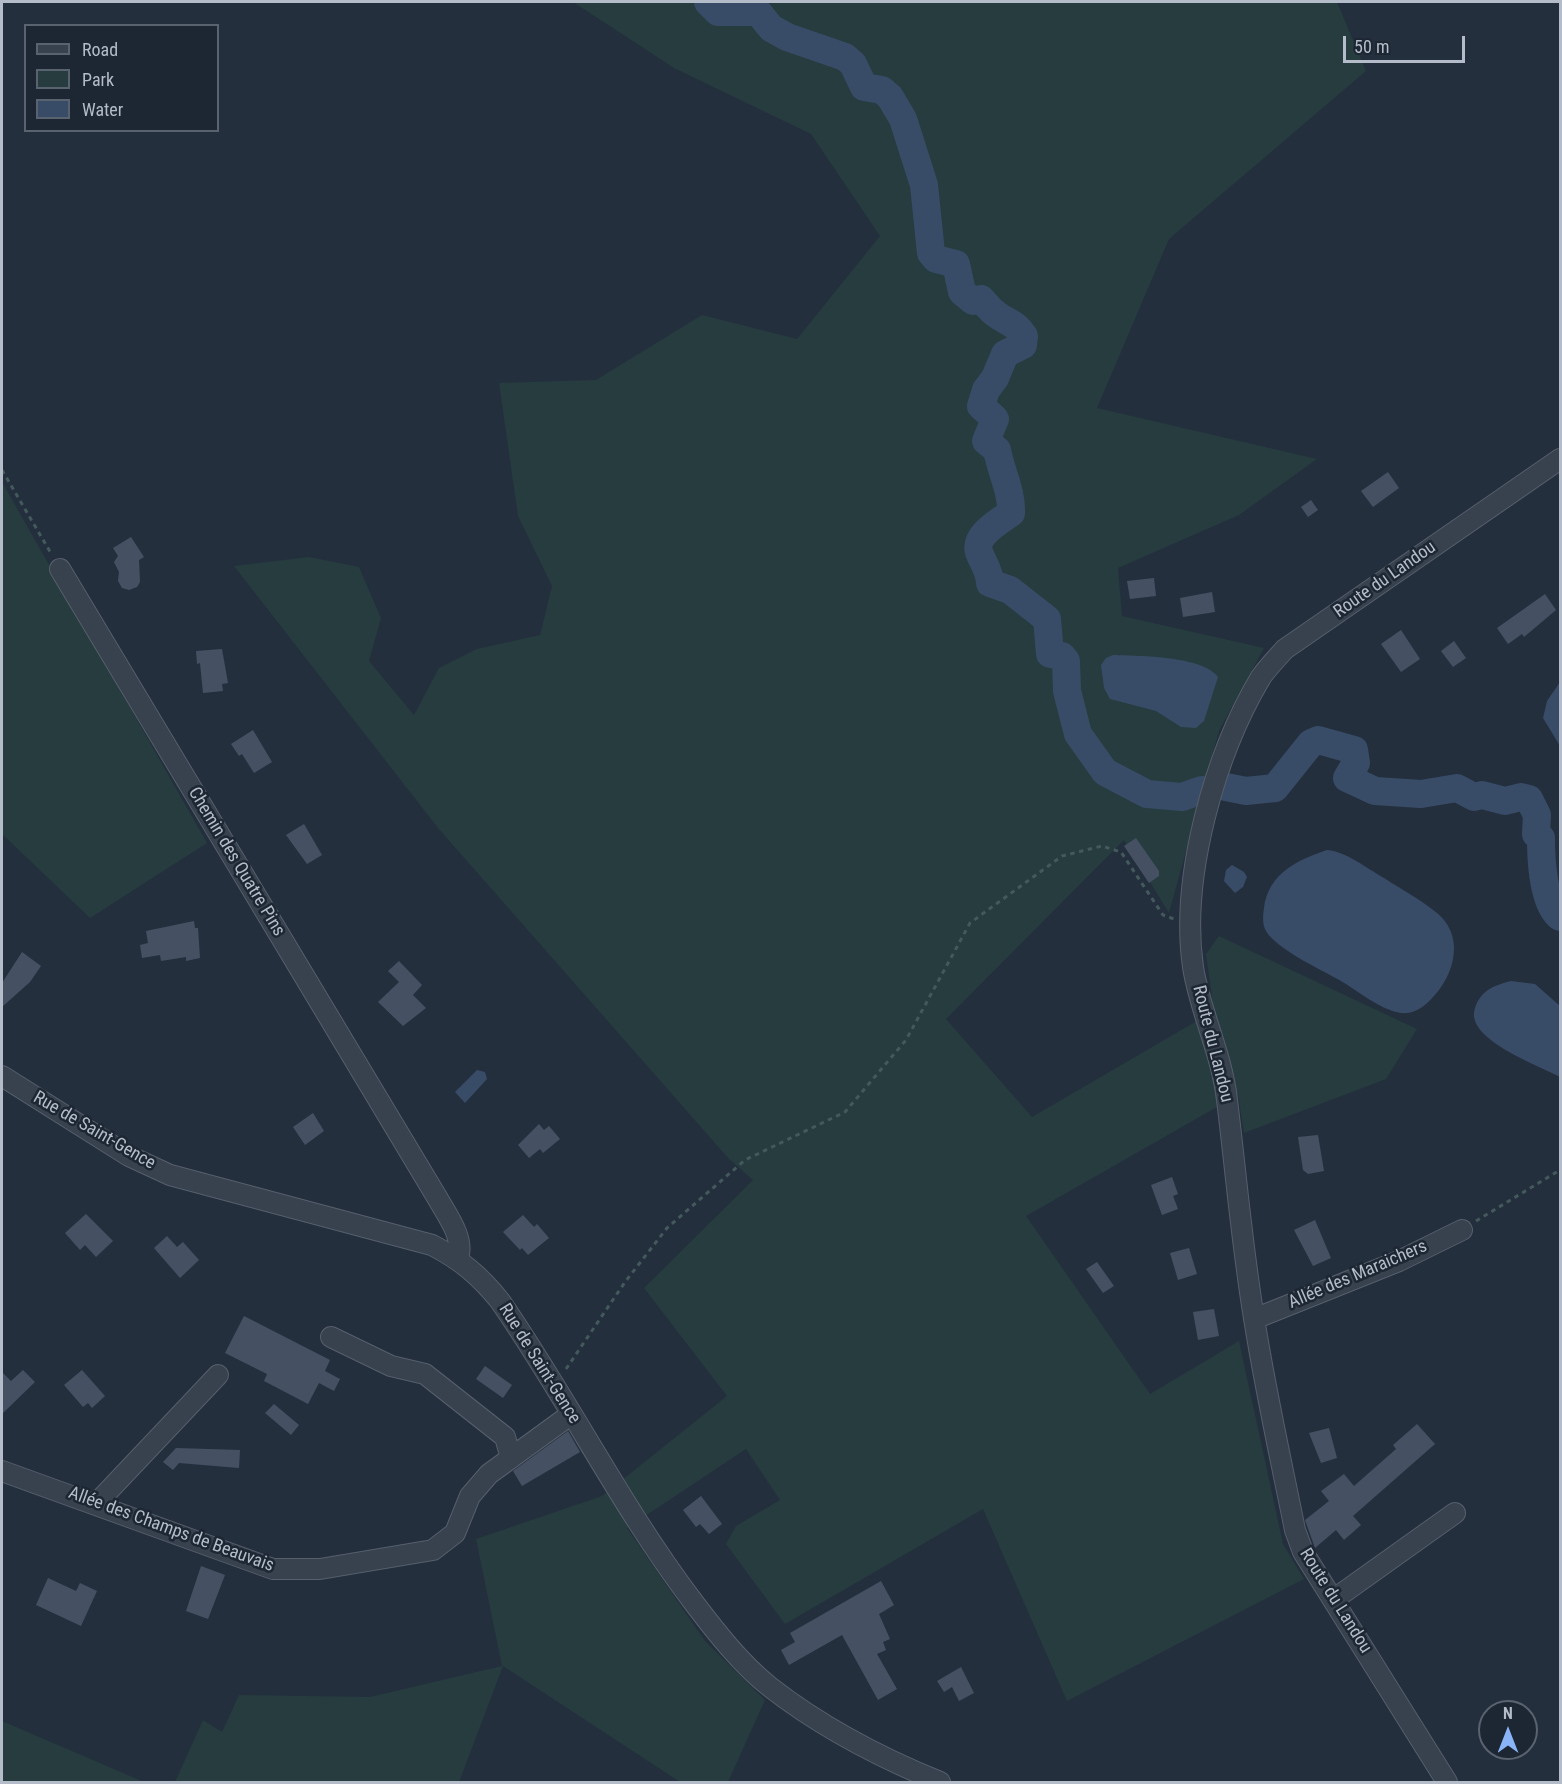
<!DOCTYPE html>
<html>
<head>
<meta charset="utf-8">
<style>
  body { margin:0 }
  #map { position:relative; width:1562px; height:1784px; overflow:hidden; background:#242f3e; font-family:"Roboto Condensed",sans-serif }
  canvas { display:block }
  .frame { position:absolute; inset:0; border:3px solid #b4bcc9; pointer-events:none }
  .legend { position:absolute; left:24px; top:24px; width:195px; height:108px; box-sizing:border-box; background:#1d2633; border:2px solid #59626f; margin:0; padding:8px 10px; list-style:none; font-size:18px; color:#b4bcc9 }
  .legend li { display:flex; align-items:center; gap:12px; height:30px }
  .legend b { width:30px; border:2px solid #59626f }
  .north { position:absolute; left:1478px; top:1700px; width:60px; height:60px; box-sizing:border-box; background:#1d2633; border:2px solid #59626f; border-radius:50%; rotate:0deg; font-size:16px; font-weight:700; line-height:24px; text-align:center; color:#b4bcc9 }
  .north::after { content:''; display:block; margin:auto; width:21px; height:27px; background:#8ab4f8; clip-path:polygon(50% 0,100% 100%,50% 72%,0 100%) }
  .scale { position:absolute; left:1343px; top:36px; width:122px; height:27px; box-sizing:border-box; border:3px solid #b4bcc9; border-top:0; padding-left:8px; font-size:18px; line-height:21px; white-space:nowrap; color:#b4bcc9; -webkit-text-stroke:4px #1d2633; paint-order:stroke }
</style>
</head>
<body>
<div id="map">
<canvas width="1562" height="1784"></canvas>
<div class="frame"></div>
<ul class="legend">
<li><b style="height:8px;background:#38414e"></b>Road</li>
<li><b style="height:16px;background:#263c3f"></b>Park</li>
<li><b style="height:16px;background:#394c67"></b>Water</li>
</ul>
<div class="north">N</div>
<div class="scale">50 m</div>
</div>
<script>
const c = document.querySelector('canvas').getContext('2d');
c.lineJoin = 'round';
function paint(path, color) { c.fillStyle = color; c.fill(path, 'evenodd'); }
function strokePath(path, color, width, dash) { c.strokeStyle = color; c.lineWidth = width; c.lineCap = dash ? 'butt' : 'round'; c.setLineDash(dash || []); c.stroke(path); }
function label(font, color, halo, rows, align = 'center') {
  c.font = font + ' "Roboto Condensed",sans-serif'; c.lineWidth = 5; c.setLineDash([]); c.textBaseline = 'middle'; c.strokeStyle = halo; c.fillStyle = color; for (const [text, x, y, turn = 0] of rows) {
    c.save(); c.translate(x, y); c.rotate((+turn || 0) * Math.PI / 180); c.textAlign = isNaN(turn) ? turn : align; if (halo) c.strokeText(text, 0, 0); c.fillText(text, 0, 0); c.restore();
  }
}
paint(new Path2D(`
  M573,2H1337L1366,71L1169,239L1097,408L1317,459L1239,515L1118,568L1122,616L1264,648L1219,731L1169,913L1124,840L946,1019L1032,1117L1214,1011L1206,954L1219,936L1417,1029L1386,1079L1244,1133L1238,1095L1026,1216L1150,1394L1239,1341L1283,1544L1304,1579L1067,1701L983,1509L785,1624L726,1544L736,1526L780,1500L746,1449L627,1528L705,1641L765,1700L728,1782H680L503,1666L459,1782H175L203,1720L222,1732L239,1695L370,1697L502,1666L476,1539L602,1496L727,1396L644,1288L753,1180L729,1159L438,828L234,566L309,557L359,567L381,618L369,661L414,715L439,668L477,649L540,635L552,586L518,516L499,383L596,380L702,315L797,339L880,236L811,134L674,68Z
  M2,482L207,843L90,918L2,834Z
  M2,1721L144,1782H2Z`), '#263c3f');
paint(new Path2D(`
  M1113,655C1140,656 1203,656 1218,677L1204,721L1196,728L1181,727L1156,711L1110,699L1104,688L1101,665L1106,658Z
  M1560,682V746L1543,718L1547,701Z
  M1327,850C1347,852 1366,868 1384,878C1401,889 1421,900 1437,913C1468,939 1452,982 1426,1004C1419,1010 1411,1014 1401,1013C1381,1010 1358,991 1341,981C1322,970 1276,949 1266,931C1262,924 1263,915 1264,908C1268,874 1297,860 1327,850Z
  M1232,865L1244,872L1247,877L1243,887L1235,893L1224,881L1226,870Z
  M1511,981L1535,984L1560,1006V1077C1538,1065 1464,1039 1475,1008C1481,990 1495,985 1511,981Z
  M477,1070L485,1072L487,1079L465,1103L455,1092Z`), '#394c67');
strokePath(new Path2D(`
  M708,2L718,12H758L771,28L787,37L845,57L853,64L864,87L882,90L890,97L903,119L924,185L931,253L936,259L956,264L962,292L973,301L981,299C986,304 990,310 996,314C1007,323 1014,321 1024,336L1023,345L1005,354L995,378L986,390L981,406L995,419L986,441L997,450C1001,472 1012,491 1011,513C1000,521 974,535 979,552C983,564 989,568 990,583L1010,590L1047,619L1050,654L1062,656L1066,661L1067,691L1078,734L1105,772L1147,794L1182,797L1202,790
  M1226,787L1246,791L1275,788L1311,743L1318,740L1354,750L1356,763L1347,778L1375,791L1421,794L1457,788L1474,797L1482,795L1505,801L1521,797L1529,799L1537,815L1536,834L1541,838C1541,858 1543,904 1560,917`), '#394c67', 28);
paint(new Path2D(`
  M1388,472L1399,488L1373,507L1361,491Z
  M1311,500L1318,510L1308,517L1301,507Z
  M131,537L144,557L139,560L140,582L137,587L129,590L122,588L118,581L119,572L114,562L118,556L113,548Z
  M1154,578L1156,596L1130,599L1127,581Z
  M1212,592L1215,612L1183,617L1180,598Z
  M1545,594L1556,610L1524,637L1522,634L1508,644L1497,628Z
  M1401,630L1420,659L1401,672L1381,644Z
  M1454,641L1466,658L1453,667L1441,651Z
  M222,649L228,683L222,684L223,691L203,693L200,663L197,664L196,651Z
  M253,730L272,762L254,773L242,754L239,756L231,744Z
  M304,824L322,855L307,864L286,835Z
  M1136,838L1159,871V876L1149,883L1124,846Z
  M194,921L195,928H198L200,958L186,961V957L161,961L160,955L142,958L140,945L148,943L146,931Z
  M22,952L41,966L30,982L2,1007V983Z
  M399,961L422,985L413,995L426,1008L403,1026L378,1002L399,982L388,971Z
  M313,1113L324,1131L305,1145L293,1127Z
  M539,1124L544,1130L549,1126L560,1139L543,1153L540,1149L529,1158L518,1145Z
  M1318,1135L1324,1171L1308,1174L1303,1170L1298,1137Z
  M1172,1177L1178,1194L1173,1196L1178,1209L1162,1215L1151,1185Z
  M86,1214L113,1241L96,1257L85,1245L80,1250L65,1233Z
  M523,1215L534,1227L537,1224L549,1238L528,1255L522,1248L520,1250L503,1232Z
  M1315,1220L1331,1258L1313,1266L1294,1230Z
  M167,1236L177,1247L183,1242L199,1260L180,1278L154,1248Z
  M1189,1248L1197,1274L1178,1280L1170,1253Z
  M1097,1262L1114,1286L1103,1293L1086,1269Z
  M1214,1309L1219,1336L1198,1340L1193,1312Z
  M244,1316L330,1360L325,1371L340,1379L334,1391L319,1383L308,1404L264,1381L267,1374L225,1353Z
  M485,1366L512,1385L503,1398L476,1379Z
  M23,1370L35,1382L2,1414V1372L11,1381Z
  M82,1370L105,1396L92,1408L88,1403L83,1407L64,1385Z
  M274,1404L299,1425L291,1435L265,1413Z
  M1417,1424L1435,1444L1353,1516L1361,1525L1344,1540L1336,1530L1315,1548L1305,1520L1329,1501L1321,1491L1344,1474L1354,1486L1396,1449L1393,1445Z
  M1329,1428L1337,1458L1321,1463L1309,1433Z
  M568,1431L580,1452L522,1486L513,1471Z
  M176,1448L240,1450L239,1468L179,1463L173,1470L163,1462Z
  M701,1496L722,1524L709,1534L700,1524L696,1527L683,1510Z
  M201,1566L225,1575L208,1619L186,1611Z
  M48,1578L76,1591L80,1583L97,1591L81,1626L36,1605Z
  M881,1581L894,1605L879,1614L890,1639L883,1642L886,1650L877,1654L897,1689L878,1700L842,1635L789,1665L781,1650L795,1642L790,1633Z
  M961,1667L974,1693L959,1701L952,1687L944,1692L937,1681Z`), '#455162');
const minor = new Path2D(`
  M60,569L438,1199C447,1215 465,1239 458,1258
  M2,1076L129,1156L170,1175L432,1245C461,1260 480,1276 500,1301C568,1399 621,1507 694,1603C716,1632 741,1664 770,1687C820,1726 881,1758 940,1782
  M1254,1319L1399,1261L1462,1230
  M331,1337L391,1366L425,1374L505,1437L511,1458
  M2,1471L273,1569H320L433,1550L455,1533L470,1496L489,1474L570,1415
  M96,1504L218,1375
  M1333,1600L1455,1513
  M1447,1782L1303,1552L1295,1530C1281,1460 1265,1389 1254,1318C1242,1246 1236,1173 1227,1100C1222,1054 1200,1012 1193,967C1180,877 1215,754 1261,677C1268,667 1277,658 1285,649L1560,459`);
strokePath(minor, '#565f6c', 22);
strokePath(new Path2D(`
  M2,470L52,555
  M1476,1221L1560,1170
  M566,1369L625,1282L667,1228L745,1160L845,1112L906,1040L970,923L1062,856L1102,846L1121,852L1163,915L1174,919`), '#44595c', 3, [4.5, 4.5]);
strokePath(minor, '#38414e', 20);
label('18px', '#b4bcc9', '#1d2633', [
  ["Route du Landou",1385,580,-35],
  ["Chemin des Quatre Pins",236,862,59],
  ["Route du Landou",1212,1044,76],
  ["Rue de Saint-Gence",94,1131,30],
  ["Allée des Maraichers",1358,1275,-23],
  ["Rue de Saint-Gence",539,1364,58],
  ["Allée des Champs de Beauvais",171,1530,20],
  ["Route du Landou",1335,1601,58]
]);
</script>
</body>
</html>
